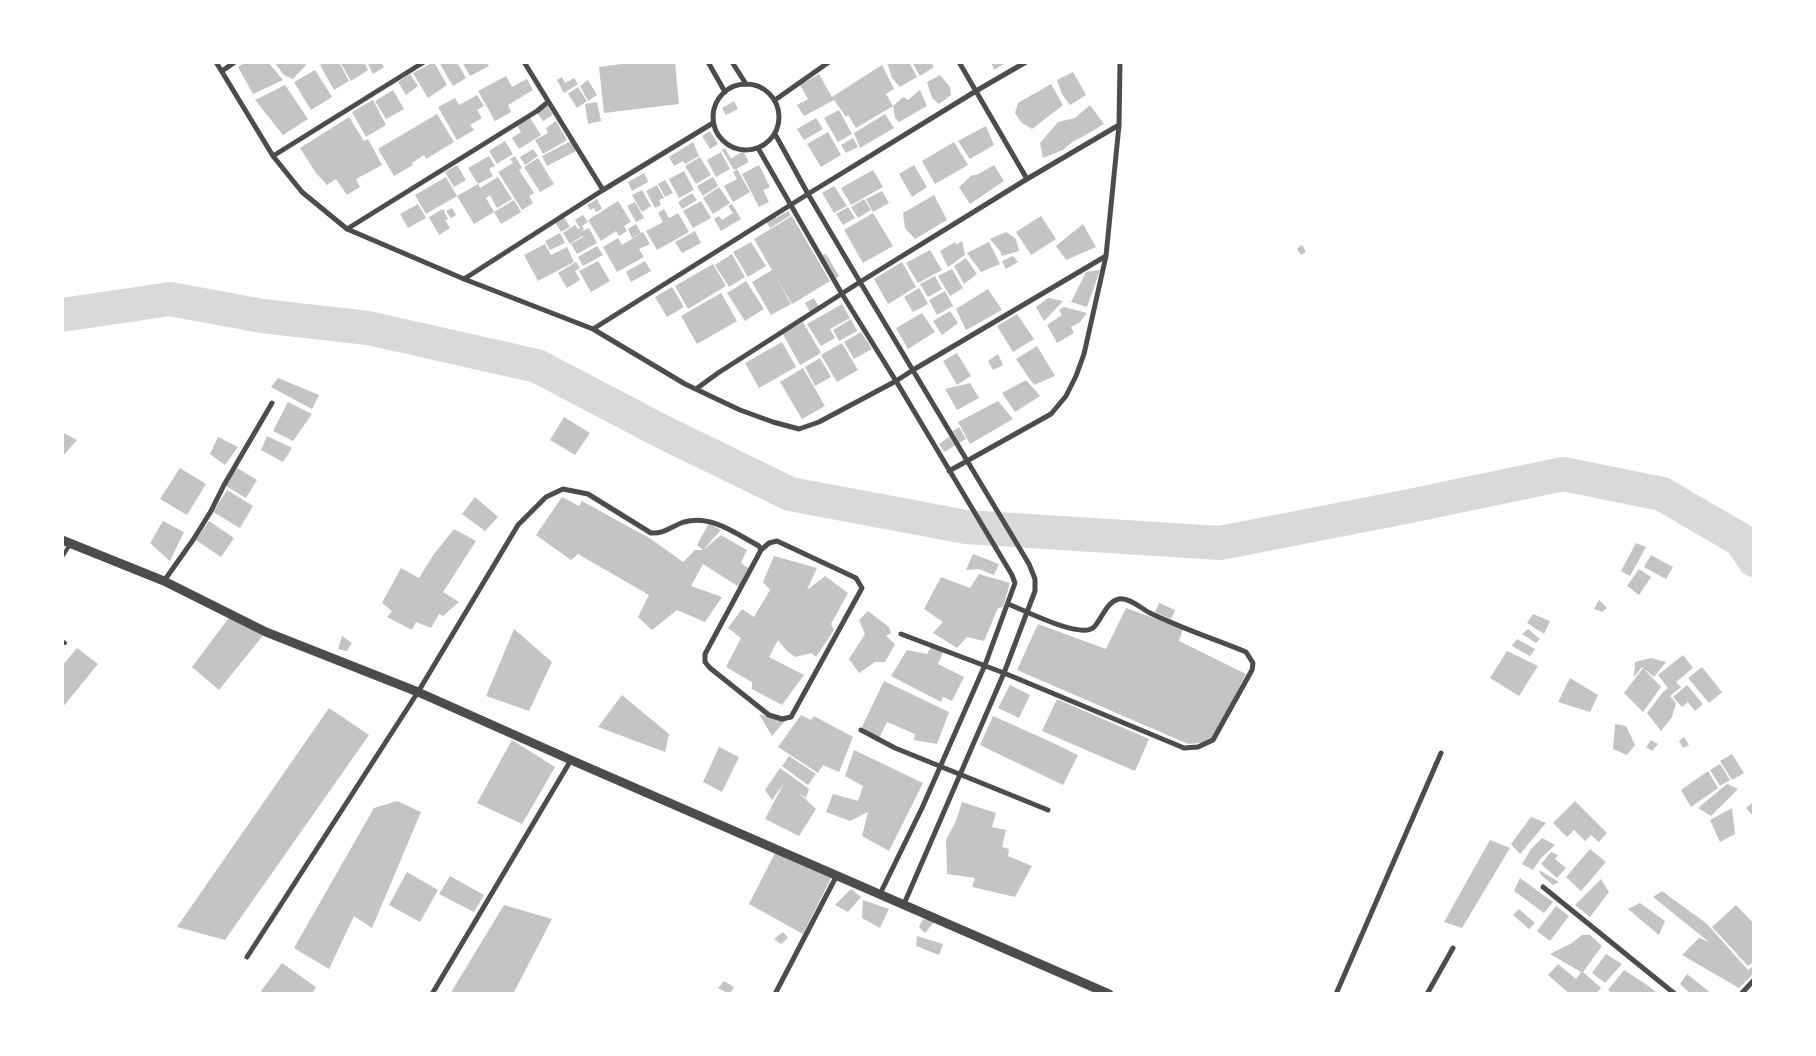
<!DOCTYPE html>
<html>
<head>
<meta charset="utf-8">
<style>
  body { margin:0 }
  #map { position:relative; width:1816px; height:1056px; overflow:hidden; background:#fff; font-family:"PT Sans Narrow",sans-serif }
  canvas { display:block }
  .frame { position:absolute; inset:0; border:64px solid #fff; pointer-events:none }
</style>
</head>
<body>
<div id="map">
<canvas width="1816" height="1056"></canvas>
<div class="frame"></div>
</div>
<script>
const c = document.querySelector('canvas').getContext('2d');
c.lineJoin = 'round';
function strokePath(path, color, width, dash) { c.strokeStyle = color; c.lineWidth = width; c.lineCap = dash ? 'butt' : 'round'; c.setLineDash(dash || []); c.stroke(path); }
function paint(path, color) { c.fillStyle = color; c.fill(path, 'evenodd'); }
strokePath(new Path2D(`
  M62,315L170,299L262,316L368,328L537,366L659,430L790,494L966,527L1220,543L1410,506L1563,474L1662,494L1741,540L1754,560`), '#d9d9d9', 34);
paint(new Path2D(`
  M246,62H268L283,80L253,94L238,67Z
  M274,62H305L306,65L293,79L284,75Z
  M325,62H339L349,81L334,90L320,65Z
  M340,62H364L368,70L351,81Z
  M367,62H381L384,67L373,74Z
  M434,62L447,85L428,98L413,73Z
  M439,62H457L466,78L453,86Z
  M462,62H487L489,66L470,76Z
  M638,62H675L679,104L604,113L599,67Z
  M887,62H909L917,77L900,87L892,78Z
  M912,62H931L934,67L920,76Z
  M991,62H1007L994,70Z
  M882,65L894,89L886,94L893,106L856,128L848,115L846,117L834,100L804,116L797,105L808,99L800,85L819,74L832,97Z
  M315,70L332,97L311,110L294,82Z
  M1073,72L1086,95L1070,105L1062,94L1057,80Z
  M410,74L418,86L406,95L398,82Z
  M940,75L950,87L951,95L939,104L932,98L927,82Z
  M506,76L512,87L527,79L533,90L508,105L511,112L495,121L478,91Z
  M562,77L565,83L574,78L578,84L564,93L557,80Z
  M588,80L597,95L588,101L580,86Z
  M1051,84L1063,105L1032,129L1022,123L1015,113L1018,103Z
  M285,85L308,119L283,135L255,100Z
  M578,87L587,101L577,108L568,94Z
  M393,90L404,109L386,119L375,101Z
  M920,90L927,106L899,122L895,118L893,106L903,97L908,100Z
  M477,95L484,106L477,110L482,118L470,125L474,130L457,140L438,107L455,98L459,105Z
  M373,100L386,125L366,137L352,112Z
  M734,101L738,109L726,115L722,108Z
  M597,102L601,121L588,124L585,104Z
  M1090,105L1104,124L1084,136L1072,142L1063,150L1043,158L1040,143L1058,122L1075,118Z
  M548,106L553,115L543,121L537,113Z
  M839,110L852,134L838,142L824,118Z
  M437,114L454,142L426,159L424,155L412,163L413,165L394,176L378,149Z
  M885,114L894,128L860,148L854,133Z
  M349,117L364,141L368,139L382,165L356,179L360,187L347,195L336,179L327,185L316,173L300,148Z
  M530,118L541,135L519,149L512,138L521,132L517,126Z
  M816,118L823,129L804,140L797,129Z
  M556,121L567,140L543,154L535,140L548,133L546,128Z
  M986,126L994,145L970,159L958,141Z
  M710,131L718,144L710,149L702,136Z
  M828,132L841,155L821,167L807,144Z
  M853,138L858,147L846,153L841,145Z
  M505,141L513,154L497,164L489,151Z
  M571,141L576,151L547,166L542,156Z
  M693,142L699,156L685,164L683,161L674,166L669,157Z
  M954,142L968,165L935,184L922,161Z
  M725,148L731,159L743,151L749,162L734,170L722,150Z
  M533,149L538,156L525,165L520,157Z
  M721,152L730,169L716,177L707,160Z
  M489,156L495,166L489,169L493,176L478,184L480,188L498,177L512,199L497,208L490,195L486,198L494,212L474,224L457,196L478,184L468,168Z
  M515,156L522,168L519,170L534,193L529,196L533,203L522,210L498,172L513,163L510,159Z
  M700,157L711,175L696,184L685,166Z
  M538,158L554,184L540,192L524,167Z
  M457,165L466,180L454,187L445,172Z
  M759,165L770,187L763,190L769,202L759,207L742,174Z
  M914,165L927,187L912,197L899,174Z
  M994,165L1004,181L970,204L959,187L972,175H977Z
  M737,169L750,192L733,202L724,186L737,179L733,172Z
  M873,170L883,187L851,205L841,188Z
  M684,171L694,190L679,198L669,179Z
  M644,173L648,182L632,191L628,182Z
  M446,177L457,196L426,214L415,195Z
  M713,177L718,186L703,196L697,186Z
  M665,180L673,193L665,197L658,184Z
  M657,185L664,198L659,200L661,205L655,208L646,191Z
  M834,186L847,206L834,213L822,193Z
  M719,187L730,203L713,214L703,198Z
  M642,190L651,206L642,212L632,195Z
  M882,191L889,203L873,212L866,199Z
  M692,193L697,200L682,209L678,202Z
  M934,195L947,220L915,239L905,228L903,213Z
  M597,199L602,209L596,212L594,208L590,210L587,205Z
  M864,199L871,210L858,218L851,207Z
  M514,200L521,212L501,224L494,212Z
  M618,201L631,222L624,226L627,231L619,236L616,231L601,241L588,220Z
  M701,201L711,218L693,228L683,211Z
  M635,202L644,218L636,222L627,206Z
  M418,204L426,218L408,228L400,214Z
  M732,204L741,219L721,231L714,219L719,216L722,220L733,213L728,206Z
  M848,207L855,218L843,225L836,214Z
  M452,208L456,215L451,218L446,211Z
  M443,209L448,219L445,220L450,228L439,235L429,217Z
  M664,209L669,218L678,213L689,232L657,250L646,231L663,222L658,213Z
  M788,211L791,215L770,228L766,221L776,216V218Z
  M873,213L893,246L863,263L844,230Z
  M583,215L588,222L582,226L584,229L580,232L589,228L597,243L577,254L571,244L583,237L582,236L570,244L563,233L575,225L578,229L580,228L575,220Z
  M792,216L830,281L792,304L774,274L791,304L771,315L752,282L772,270L754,239Z
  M1041,216L1056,239L1031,255L1016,232Z
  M564,217L570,227L561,232L555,222Z
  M636,224L641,233L632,238L628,229Z
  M1083,224L1096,247L1066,260L1056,246Z
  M695,231L701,243L682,253L675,242Z
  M643,232L650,244L639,249L644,257L617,272L603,247L618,238L622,245Z
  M1006,232L1016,239L1019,251L1002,256L1000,251L990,239Z
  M560,233L565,243L550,250L545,241Z
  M962,241L965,255L948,267L940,251L955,242L956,245Z
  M751,242L766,266L748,277L733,252Z
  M989,242L1000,264L981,272L967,253Z
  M545,244L551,255L567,247L574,262L538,281L524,255Z
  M1302,245L1306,252L1301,255L1297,249Z
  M597,246L603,255L583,266L578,257Z
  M930,250L942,270L918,283L906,263Z
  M732,254L745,277L729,287L715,265Z
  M826,254L839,276L836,278L822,255Z
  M1013,256L1018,262L1006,269L1002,261Z
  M966,258L977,274L964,284L954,266Z
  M598,261L610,281L591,292L579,271Z
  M645,261L651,271L631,282L626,272Z
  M576,262L580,268L575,271L580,280L567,288L558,273Z
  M902,262L916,287L888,304L874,279Z
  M713,264L726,286L688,309L675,286Z
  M952,269L963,288L950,296L938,276Z
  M1100,270L1087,307L1071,302L1086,272Z
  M935,276L942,289L928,297L920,284Z
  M746,281L764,309L745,321L727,293Z
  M672,287L684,307L667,317L655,297Z
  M919,288L928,304L913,312L904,297Z
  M988,289L1002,310L966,330L956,309Z
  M945,291L953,306L937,315L929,300Z
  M721,293L737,321L697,344L681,316Z
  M814,298L819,307L810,312L805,303Z
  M1048,298L1063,301L1044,321L1036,307Z
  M842,304L850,318L830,329L835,338L821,346L807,324Z
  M1064,307L1087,313L1080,322L1071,327L1074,333L1057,343L1047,325L1062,315L1059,310Z
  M950,311L958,323L942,335L933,321Z
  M922,313L935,332L908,349L896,328Z
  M1017,314L1034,339L1013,352L997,326Z
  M851,319L857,331L839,341L833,330Z
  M803,322L821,353L800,365L783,334Z
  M861,332L872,349L854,359L844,342Z
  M782,342L796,367L759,388L745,363Z
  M842,343L858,370L837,382L821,355Z
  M1037,346L1055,376L1034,385L1016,359Z
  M957,353L971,376L957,385L943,361Z
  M998,354L1003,365L993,370L988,361Z
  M820,358L831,377L815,386L805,367Z
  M803,368L825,406L802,419L780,382Z
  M278,378L319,395L312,409L271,387Z
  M1026,380L1040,396L1015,412L1002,393Z
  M970,383L979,398L957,410L945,389Z
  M998,401L1013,419L970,444L958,422Z
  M288,402L312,414L293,441L273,431Z
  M564,417L590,433L575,455L550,440Z
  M959,427L966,439L959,443L953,431Z
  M62,432L77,440L62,457Z
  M267,436L292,448L283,462L261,450Z
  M218,437L238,447L225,465L210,454Z
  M949,437L955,445L945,452L939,444Z
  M180,468L206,484L187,515L160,499Z
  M237,468L257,480L246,498L226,486Z
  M227,490L253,506L240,528L213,512Z
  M475,497L498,517L485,531L462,514Z
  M562,497L579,506L582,501L651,539L683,562L695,550H703L697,545L709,523L721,530L703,550L721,535L747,550L741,563L748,568L739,587L703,564L691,586L722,597L705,622L677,610L652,630L638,617L649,595L578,554L571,560L536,535Z
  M163,521L184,532L170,561L150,543Z
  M209,521L234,538L221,557L196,540Z
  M454,529L476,541L443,592L459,602L443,616L439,614L431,628L416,622L412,630L387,617L392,611L382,603L401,568L419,578L434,554Z
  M1636,543L1646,547L1630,576L1621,571Z
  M973,554L999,564L994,575L979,569L966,570Z
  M1651,555L1673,567L1666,579L1644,567Z
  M774,556L817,568L807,590L825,576L848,593L831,624L834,630L816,657L811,653L795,657L786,650L778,640L769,657L804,675L782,705L752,689V682L726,667L741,638L728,628L742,609L754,617L770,590L763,582Z
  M1639,569L1651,577L1639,595L1627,586Z
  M979,574L1010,583L1003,607L998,608L984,641L967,637L957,648L933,633L943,622L924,609L941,577L970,588Z
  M1599,600L1607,608L1602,612L1594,609Z
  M1159,603L1175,610L1171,619L1155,612Z
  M1126,608L1183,629L1179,641L1246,674L1211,742L1188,744L1017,670L1038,624L1106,649Z
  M868,611L889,627L891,633L886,636L895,644L885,662H875L859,673L849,659L865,634L859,620Z
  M1533,614L1550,621L1544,634L1527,623Z
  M231,615L265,633L219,690L192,667Z
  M514,629L552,662L529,711L486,696Z
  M1528,629L1540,639L1536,643L1522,634Z
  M342,636L352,643L347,651L338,649Z
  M1517,639L1535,649L1530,656L1512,646Z
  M932,646L944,650L938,664L964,677L952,701L943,697L941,702L891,676L907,650L927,654Z
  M77,648L98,664L62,708V666Z
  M1507,651L1538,666L1519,696L1490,678Z
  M1683,655L1693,668L1676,682L1681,687L1670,696L1676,703L1672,717L1661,731L1647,713L1663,692L1668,688L1658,675Z
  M1651,658L1666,662L1654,677L1642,667L1634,677L1635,662Z
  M1702,667L1722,692L1709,703L1688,678Z
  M1643,668L1661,687L1643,712L1624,693Z
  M1570,678L1598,695L1590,712L1558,702Z
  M884,681L949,712L937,744L914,740L915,734L887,722L879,738L862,727Z
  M1010,685L1030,695L1019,718L998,708Z
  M1687,685L1703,704L1695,711L1688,702L1682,707L1673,697Z
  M622,695L669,734L665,752L598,727Z
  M1057,699L1149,739L1135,771L1042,731Z
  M329,708L369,735L225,940L177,927Z
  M759,714L785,721L772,736Z
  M801,715L811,720L814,716L853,737L839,772L823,765L818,773L778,747Z
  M993,716L1049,741L1078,755L1063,785L980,745Z
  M1615,724L1626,726L1635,745L1627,755L1613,749Z
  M1684,737L1689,745L1683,748L1679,741Z
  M512,740L555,767L522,824L477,803Z
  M1651,740L1658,744L1652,751L1646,747Z
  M719,747L739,757L722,792L703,782Z
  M854,750L923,783L889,851L862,836L868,812L850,821L826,812L833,794L858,801L863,786L845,776Z
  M1732,754L1744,773L1732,780L1720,761Z
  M789,756L816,774L808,785L782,766Z
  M1720,764L1730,780L1720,786L1710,770Z
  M780,768L809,789L806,798L799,793L816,809L799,836L765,819L784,783L772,800L765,790Z
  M1708,771L1718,788L1691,807L1681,790Z
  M1727,784L1738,789L1711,816L1698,808Z
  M397,801L421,812L372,928L354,916L329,969L294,948L374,808Z
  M1575,801L1607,833L1599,842L1591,835L1585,841L1574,830L1567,837L1553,823Z
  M1754,801V817L1746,808Z
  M962,802L996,813L992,827L1006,830L1002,847L1009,849L1008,856L1032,866L1015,897L972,887L975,878L947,874L946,840L956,821Z
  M1732,808L1735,834L1720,842L1710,820Z
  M1531,817L1546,823L1520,854L1511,844Z
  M1542,838L1555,845L1541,858L1533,870L1522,864L1531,849Z
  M1490,840L1510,848L1462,928L1444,922Z
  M1590,849L1606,862L1581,891L1566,877Z
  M1551,852L1558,855L1555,859L1566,868L1557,878L1541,864Z
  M775,853L831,878L803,934L749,904Z
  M1539,870L1559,882L1553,885L1541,875Z
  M407,872L438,890L420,922L389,905Z
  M450,876L484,895L474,912L439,894Z
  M1520,878L1553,902L1544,913L1514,891Z
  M1601,879L1609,892L1590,917L1575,905Z
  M851,889L861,897L848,912L835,905Z
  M1662,891L1707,924L1748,970L1754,965V973L1739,988L1682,955L1699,938L1709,942L1653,897Z
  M863,900L889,909L880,928L862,918Z
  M1640,903L1665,921L1659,935L1628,909Z
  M504,905L552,919L513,994H450Z
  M1736,905L1754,924V961L1748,966L1712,927Z
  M1556,906L1569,916L1550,941L1537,931Z
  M1519,909L1535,923L1529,929L1513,915Z
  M923,919L935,921L925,933L919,927Z
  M783,932L788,938L781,944L774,939Z
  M1582,935H1590L1602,946L1583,972L1601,988L1596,994H1570L1548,975L1558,964L1576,979L1581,972L1550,954L1572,943Z
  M917,936L943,944L939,955L916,946Z
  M1606,954L1622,964L1605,983L1592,973Z
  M282,963L316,987L312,994H264L261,991Z
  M1624,970L1644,983L1659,994H1613L1608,990Z
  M1687,974L1712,994H1691L1680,984Z
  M724,981L734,987L730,994L718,988Z`), '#c4c4c4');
strokePath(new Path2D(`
  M62,557L71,543
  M62,641L65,643`), '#4c4c4c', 4);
strokePath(new Path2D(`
  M216,62L273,156L302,192L347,229L464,279L593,329L685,384L740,410L773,422L799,429L819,422L896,381L913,370L1106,256
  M524,62L603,190
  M708,62L725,92
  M732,62L746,84
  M959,62L1027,179
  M222,71L235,62
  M713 117a33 33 0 1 1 66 0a33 33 0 1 1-66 0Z
  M775,100L829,62
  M775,134L808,194L860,282L1029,564L1035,579V591L1004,673L904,904
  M758,148L842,294L896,381L1012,575L1015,583L985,665L922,808L880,894
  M273,156L424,62
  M347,229L537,111L548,102
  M464,279L603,190L713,123
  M593,329L808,194L976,91L1026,62
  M696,389L718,373L860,282L1027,179L1119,125
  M949,471L1051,414L1066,396L1076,376L1084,354L1106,256L1119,125L1120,62
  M777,541L856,578L862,588L791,717L782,719L769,715L710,668L705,662V654L761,550L769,543Z
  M164,581L193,540L211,511L224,485L272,403
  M901,634L1004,673L1184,748L1198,747L1213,740L1252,670L1253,663L1246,652C1214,639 1181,628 1150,613C1142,609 1129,597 1119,599C1106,602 1102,619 1094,627C1081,640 1024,610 1008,604
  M861,730L895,748L1048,810
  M1543,887L1675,994
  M247,957L418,692L518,525L546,497L563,489L588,494L651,533C664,534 672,526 684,522C711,514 736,534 759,546L761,550
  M432,994L571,760
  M775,994L837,875
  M1336,994L1441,753
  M1427,994L1453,948
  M1741,994L1754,980`), '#4c4c4c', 5);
strokePath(new Path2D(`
  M62,540L164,581L266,632L418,692L571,760L1109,994`), '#4c4c4c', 9);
</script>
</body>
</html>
